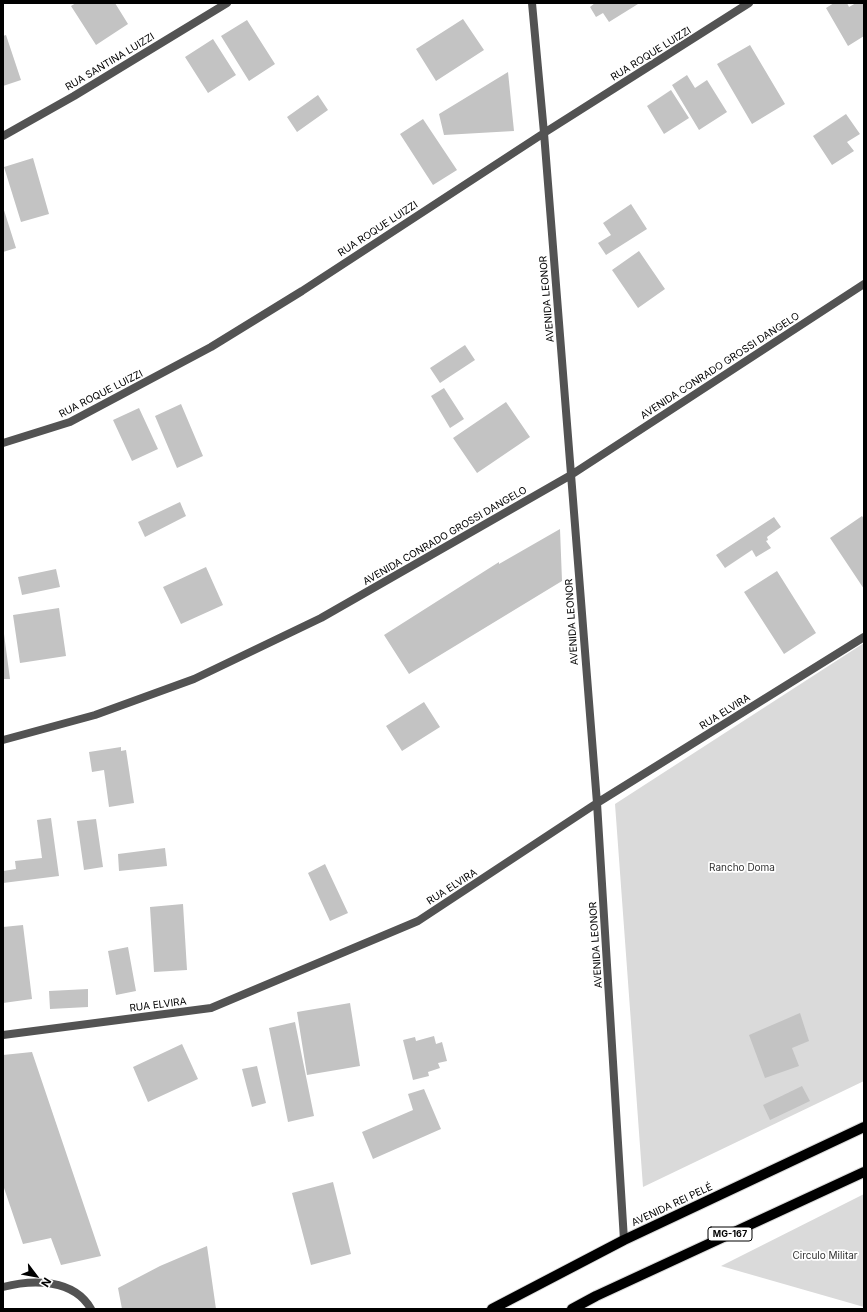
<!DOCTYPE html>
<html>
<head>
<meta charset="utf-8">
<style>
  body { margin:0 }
  #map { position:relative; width:867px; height:1312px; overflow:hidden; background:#fff; font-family:Inter,sans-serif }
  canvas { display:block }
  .frame { position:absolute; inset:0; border:4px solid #000; pointer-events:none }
  .north { position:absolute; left:16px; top:1256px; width:40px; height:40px; -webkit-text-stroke:3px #fff; paint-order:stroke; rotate:122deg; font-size:11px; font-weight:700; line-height:16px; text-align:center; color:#000 }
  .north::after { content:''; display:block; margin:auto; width:14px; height:18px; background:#000; clip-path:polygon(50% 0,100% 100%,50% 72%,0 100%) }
</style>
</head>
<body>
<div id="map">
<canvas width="867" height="1312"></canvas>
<div class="frame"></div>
<div class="north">N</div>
</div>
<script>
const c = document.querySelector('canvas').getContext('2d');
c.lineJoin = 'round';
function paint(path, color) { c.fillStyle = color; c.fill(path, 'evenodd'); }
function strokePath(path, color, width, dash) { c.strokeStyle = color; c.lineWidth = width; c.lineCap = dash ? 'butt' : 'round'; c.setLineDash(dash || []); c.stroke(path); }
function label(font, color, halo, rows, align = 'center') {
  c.font = font + ' Inter,sans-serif'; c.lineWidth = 3.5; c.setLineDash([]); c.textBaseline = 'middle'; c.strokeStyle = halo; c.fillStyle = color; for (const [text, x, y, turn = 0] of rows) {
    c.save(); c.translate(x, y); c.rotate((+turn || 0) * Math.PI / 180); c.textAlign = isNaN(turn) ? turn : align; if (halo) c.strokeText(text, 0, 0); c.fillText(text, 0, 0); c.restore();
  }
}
paint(new Path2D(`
  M864,643V1081L643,1187L615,804Z
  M864,1194V1307L721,1266Z`), '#dadada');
paint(new Path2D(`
  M76,3H115L128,24L96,45L71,6Z
  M595,3H637L638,4L609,22L603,13L596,17L590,7Z
  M834,3H847L849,7L856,3H864V36L848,46L826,8Z
  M463,19L484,50L436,81L416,49Z
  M247,20L275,64L249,81L221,36Z
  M6,35L21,80L3,86V36Z
  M213,39L236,75L208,93L185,57Z
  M750,45L785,104L752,124L717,64Z
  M508,72L514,131L444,135L439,114Z
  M687,75L695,88L707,80L727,112L699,130L672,85Z
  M671,90L689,118L664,134L647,106Z
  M318,95L328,110L297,132L287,117Z
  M846,114L860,134L847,142L854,151L832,165L813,136Z
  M423,119L457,170L433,185L400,134Z
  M33,158L49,214L21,222L4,167Z
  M631,204L647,229L606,255L598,243L611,235L603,223Z
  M3,207L16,248L3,252Z
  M639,251L665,289L638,308L612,270Z
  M465,345L475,360L440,383L430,368Z
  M444,388L464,419L450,428L431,396Z
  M506,402L530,437L477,473L453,438Z
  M181,404L203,456L177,468L155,416Z
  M139,408L158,449L132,461L113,420Z
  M180,502L186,516L145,537L138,522Z
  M862,516L864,519V589L830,538Z
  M774,517L781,527L767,537L768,540L766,541L771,548L756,557L752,550L725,568L716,555Z
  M560,529L562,581L409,674L384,635L499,562V564Z
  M206,567L223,605L181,624L163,587Z
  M56,569L60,587L22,595L18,577Z
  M777,571L816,633L784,654L744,592Z
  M59,608L66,656L20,663L13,615Z
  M3,634H4L10,679H3Z
  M424,702L440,727L402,751L386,726Z
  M121,747V751L126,750L134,803L109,807L104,770L92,772L89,752Z
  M51,818L59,876L3,883V871L16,869L15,861L42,858L37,820Z
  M96,819L103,867L84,870L77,821Z
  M165,848L167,866L119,871L118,854Z
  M325,864L348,913L330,921L308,873Z
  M183,904L187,970L154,972L150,907Z
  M23,925L32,999L3,1003V927Z
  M128,947L136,991L116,995L108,951Z
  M88,989V1007L50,1009L49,991Z
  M350,1003L360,1066L307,1075L297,1012Z
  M800,1013L809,1041L792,1048L799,1066L765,1078L749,1035Z
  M295,1022L314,1116L288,1122L269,1028Z
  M434,1036L436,1044L442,1042L447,1061L438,1063L440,1068L428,1072L429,1076L413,1080L403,1040L415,1037L416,1041Z
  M182,1044L198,1079L148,1102L133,1067Z
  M32,1052L101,1256L61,1265L51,1238L23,1244L3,1185V1055Z
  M257,1066L266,1103L252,1107L242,1069Z
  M802,1086L810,1101L770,1120L763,1105Z
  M424,1089L441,1129L373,1159L362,1132L413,1110L408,1094Z
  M333,1182L351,1254L311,1265L292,1193Z
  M207,1246L216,1309H122L118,1288L160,1266Z`), '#c3c3c3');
const primary = new Path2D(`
  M492,1309L624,1240L864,1127
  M572,1309L596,1296L864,1172`);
strokePath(primary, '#dbdbdb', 12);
strokePath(new Path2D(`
  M3,1287C33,1279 74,1279 91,1309`), '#535353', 8);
strokePath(new Path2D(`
  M532,3L544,133L597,803L624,1240
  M3,136L74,96L227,3
  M3,443L70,422L211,347L302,291L544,133L749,3
  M3,740L95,715L194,679L321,618L571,475L864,284
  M3,1035L211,1008L418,921L597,803L864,637`), '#535353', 8);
strokePath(primary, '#000', 10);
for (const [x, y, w] of [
  [730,1234,44]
]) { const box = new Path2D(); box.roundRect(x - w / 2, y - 7, w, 14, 3); c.fillStyle = '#fff'; c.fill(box); strokePath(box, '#000', 1); }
label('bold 9px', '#000', null, [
  ["MG-167",730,1234]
]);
label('10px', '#000', '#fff', [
  ["RUA ROQUE LUIZZI",651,54,-32],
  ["RUA SANTINA LUIZZI",110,62,-31],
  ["RUA ROQUE LUIZZI",378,229,-33],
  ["AVENIDA LEONOR",547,299,-95],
  ["AVENIDA CONRADO GROSSI DANGELO",720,366,-33],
  ["RUA ROQUE LUIZZI",101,394,-27],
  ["AVENIDA CONRADO GROSSI DANGELO",445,536,-30],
  ["AVENIDA LEONOR",572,622,-94],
  ["RUA ELVIRA",725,712,-32],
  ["RUA ELVIRA",452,887,-33],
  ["AVENIDA LEONOR",596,945,-94],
  ["RUA ELVIRA",158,1005,-7],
  ["AVENIDA REI PELÉ",672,1205,-25]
]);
label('10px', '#313131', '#fff', [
  ["Rancho Doma",742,868],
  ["Circulo Militar",825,1256]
]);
</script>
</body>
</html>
